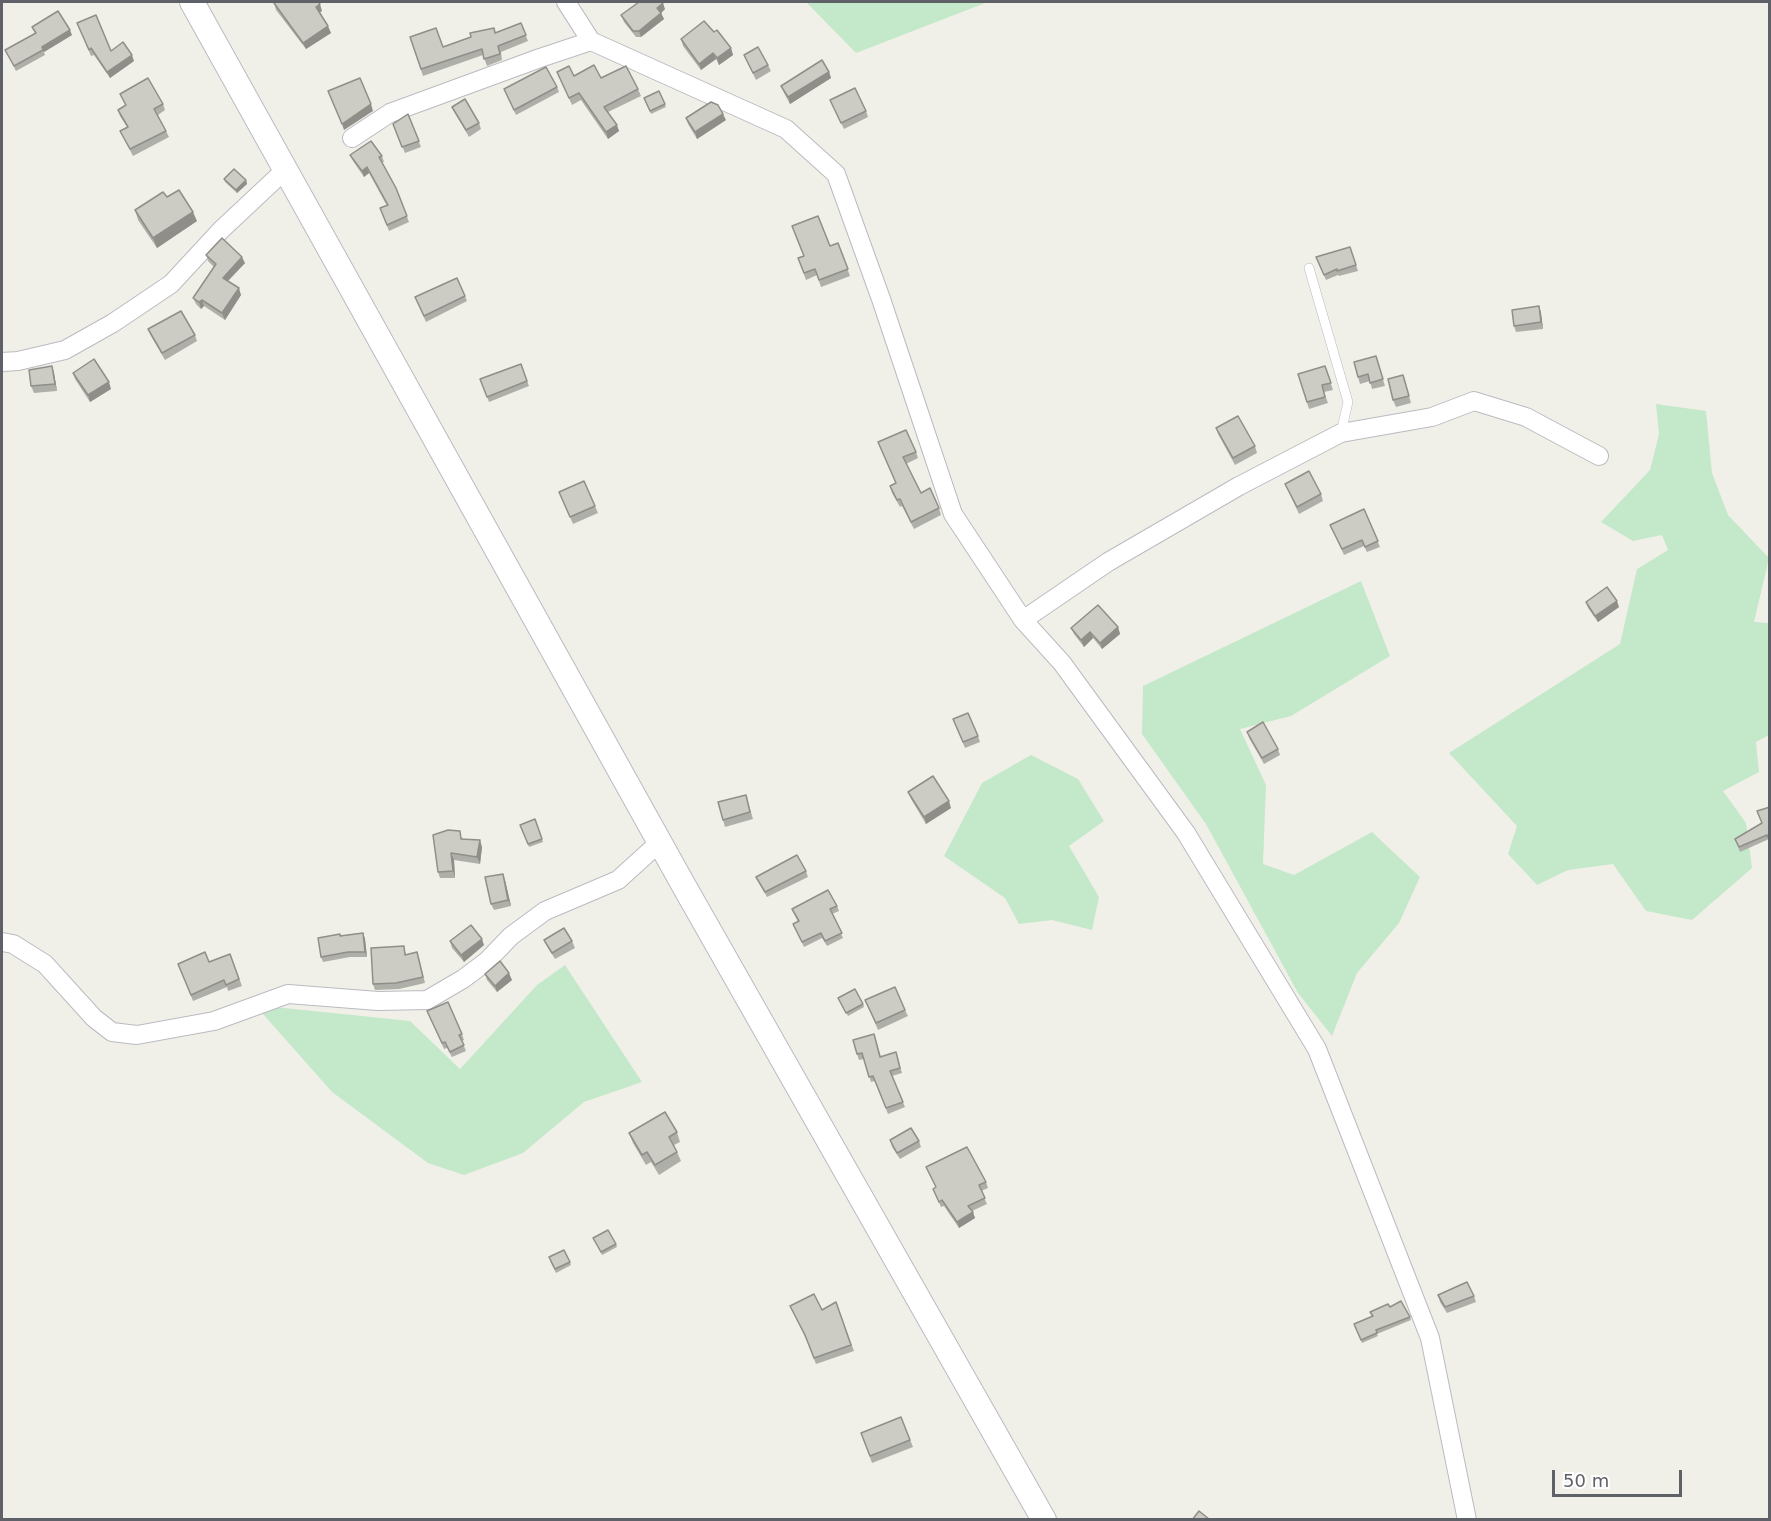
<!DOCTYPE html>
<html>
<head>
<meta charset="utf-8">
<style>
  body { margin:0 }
  #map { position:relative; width:1771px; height:1521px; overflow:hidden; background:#f1f0e8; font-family:"DejaVu Sans",sans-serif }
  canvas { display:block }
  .frame { position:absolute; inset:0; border:3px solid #5f6168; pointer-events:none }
  .scale { position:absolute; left:1552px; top:1470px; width:130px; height:27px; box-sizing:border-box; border:3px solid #5f6168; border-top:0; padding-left:8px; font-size:18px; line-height:21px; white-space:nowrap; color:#5f6168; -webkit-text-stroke:4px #fff; paint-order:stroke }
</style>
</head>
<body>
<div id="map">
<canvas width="1771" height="1521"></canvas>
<div class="frame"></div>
<div class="scale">50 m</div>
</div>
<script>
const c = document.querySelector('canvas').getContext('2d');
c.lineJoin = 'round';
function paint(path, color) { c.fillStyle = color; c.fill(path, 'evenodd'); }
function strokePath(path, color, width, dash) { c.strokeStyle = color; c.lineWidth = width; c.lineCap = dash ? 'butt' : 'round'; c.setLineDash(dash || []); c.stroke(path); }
paint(new Path2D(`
  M806,2H988L856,53Z
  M1656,404L1706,411L1712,473L1728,515L1769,558L1754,622L1769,623V735L1756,742L1759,772L1723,791L1746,823L1752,868L1692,920L1646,911L1613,864L1568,870L1537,885L1508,854L1517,826L1449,753L1620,644L1637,569L1668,550L1662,535L1633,541L1601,522L1650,470L1659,434Z
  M1361,581L1390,656L1291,716L1240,729L1266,785L1263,864L1294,875L1372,832L1420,877L1399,923L1357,973L1332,1036L1298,993L1206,824L1142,734L1143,686Z
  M1031,755L1078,779L1104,821L1069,846L1099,897L1092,930L1052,920L1019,924L1005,898L944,856L982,783Z
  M565,965L642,1082L584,1102L523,1153L464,1175L428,1163L332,1092L255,1005L410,1021L460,1069L537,985Z`), '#c4e8ca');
const lane = new Path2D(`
  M1309,268L1348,402L1341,433`);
const street = new Path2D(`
  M566,2L591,41L786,129L836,174L881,299L953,514L1023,620L1062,663L1186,833L1317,1049L1430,1338L1467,1520
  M352,138L390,113L540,58L591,41
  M2,362L18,361L65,350L113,323L171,284L221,230L285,170
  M1023,620L1108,562L1239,486L1341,433L1432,417L1474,401L1526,417L1599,456
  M2,942L13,944L45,964L94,1018L112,1032L137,1035L214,1021L288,994L378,1001L427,1000L463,979L487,961L511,936L545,911L618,880L660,842`);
const secondary = new Path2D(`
  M192,2L684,886L1044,1520`);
strokePath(lane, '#babbc1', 10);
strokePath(street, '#babbc1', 20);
strokePath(secondary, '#b9bbc1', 26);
strokePath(lane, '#fff', 9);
strokePath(street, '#fff', 18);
strokePath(secondary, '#fff', 24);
paint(new Path2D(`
  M274,3L322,11L320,12L331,33L306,49L276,10Z
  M665,9L661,13L664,19L641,37H636L624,22L621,15Z
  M521,23L528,41L501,52L502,60L487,66L483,55L423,76L410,37L443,47L494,28L496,33Z
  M32,27L72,35L44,52L45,55L16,71L5,50L35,33Z
  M80,30L111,51L134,61L110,78L94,55L91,56Z
  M681,39L731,48L733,55L719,65L716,59L701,70L683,46Z
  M744,55L768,65L771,71L756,80Z
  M557,72L574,76L601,78L638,89L641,96L608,112L619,131L608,139L581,100L572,105Z
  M829,72L831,78L790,104L784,93L781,86Z
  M557,87L559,92L516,115L504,89Z
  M659,91L666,107L651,114L644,98Z
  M120,94L163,104L165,110L158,115L169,137L133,156L120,131L127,127L120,116L118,110L125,105Z
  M830,100L866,111L868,117L844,129Z
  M452,107L479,123L481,129L469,137L455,113Z
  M408,114L421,147L405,153L393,124Z
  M686,118L726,120L697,139L688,124Z
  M350,155L382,156L384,162H382L396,188L409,222L389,231L380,208L387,206L369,173L364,177L353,161Z
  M224,179L246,180L247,184L237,193L225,182Z
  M167,197L197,221L157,248L138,220L135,210Z
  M838,243L850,276L821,287L817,275L806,280L798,258Z
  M1350,247L1358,271L1339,276L1338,275L1326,280L1316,257Z
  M206,255L245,263L228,281L241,295L225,320L204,306L201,309L196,304L193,298L214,267L208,261Z
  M465,296L467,301L426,322L415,297Z
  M1539,306L1541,313L1543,329L1516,332L1514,326Z
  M148,329L195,335L197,341L165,360L151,336Z
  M1376,356L1385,386L1372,389L1370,381L1360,384L1358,377Z
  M521,364L529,386L489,402L480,379Z
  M52,366L54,373L57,391L34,393L31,386Z
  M1325,366L1333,390L1324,392L1328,403L1309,409L1298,374Z
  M73,373L111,389L90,402L75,379Z
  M1403,375L1411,403L1396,407L1393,400Z
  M1216,428L1255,446L1257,453L1235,465L1218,434Z
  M881,448L916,452L918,458L906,464L921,493L939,508L941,515L914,529L902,506L900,507L892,493L890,486L896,483Z
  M1285,484L1321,494L1323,501L1299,514Z
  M559,492L595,506L598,513L573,524Z
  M1364,509L1380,547L1367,552L1364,546L1344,555L1330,525Z
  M1586,602L1619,607L1598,622L1588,608Z
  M1118,627L1120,634L1102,649L1093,638L1084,647L1074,634L1071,628Z
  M953,719L978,736L980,742L965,748Z
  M1247,732L1278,749L1280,755L1264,764L1249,738Z
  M908,792L951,808L926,824L911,799Z
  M746,795L753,819L725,827L723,820Z
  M1770,807V841L1769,839L1740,852L1735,839L1762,823Z
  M535,819L543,842L529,847L520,825Z
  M462,837L463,839L482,847L480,864L454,860L455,878H440L438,872Z
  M806,871L808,877L767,897L756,877Z
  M505,880L511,906L494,910L491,904Z
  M837,906L839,911L832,914L843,938L827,946L822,938L804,947L793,924L798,922L792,909Z
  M363,933L365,939L367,957H350L323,962L321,957L340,936Z
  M544,940L572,941L575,948L555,959L547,946Z
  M450,941L484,945L464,962L452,948Z
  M406,952V955L419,958L425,983L399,989L375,990L373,984Z
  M230,954L242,986L228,991L227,987L193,1001L178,964L209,962Z
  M485,974L512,980L497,992L487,980Z
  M838,998L863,1004L864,1007L848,1016Z
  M865,1000L905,1010L908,1016L878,1030Z
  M427,1011L462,1034L464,1040L462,1041L466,1051L452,1057L447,1048L444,1049Z
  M876,1040L881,1057L896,1052L902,1073L892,1076L905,1107L888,1114L875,1081L871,1082L864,1059L859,1060L857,1054Z
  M677,1132L680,1142L674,1145L677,1152L681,1161L659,1175L651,1162L646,1165L633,1143L629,1133Z
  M890,1140L919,1141L921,1147L900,1159L892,1147Z
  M926,1167L986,1182L988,1188L981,1191L987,1204L972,1211L975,1218L959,1228L944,1206L941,1207L933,1189L936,1187Z
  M593,1238L616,1244L617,1247L602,1255Z
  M550,1261L570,1262L571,1265L556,1273Z
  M1438,1295L1474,1296L1476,1302L1447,1313L1440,1302Z
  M836,1302L854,1351L816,1364L807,1341L790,1306L822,1310Z
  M1390,1307L1410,1317L1411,1320L1377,1334L1378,1336L1362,1343L1354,1324L1372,1317L1370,1312Z
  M901,1417L913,1447L872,1463L861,1433Z`), '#afafa9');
paint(new Path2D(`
  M663,3L665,9L661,13L664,19L641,37L639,31L657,8Z
  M320,4L322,11L319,13L316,7Z
  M328,26L331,33L306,49L303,43Z
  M70,30L72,35L44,52L42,47Z
  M731,48L733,55L719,65L717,58Z
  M713,53L716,59L701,70L699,64Z
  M132,55L134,61L110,78L107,72Z
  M829,72L831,78L790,104L788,97Z
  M371,104L373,111L344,130L342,124Z
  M723,114L726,120L697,139L695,132Z
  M617,125L619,131L608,139L606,132Z
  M367,167L369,173L364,177L362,171Z
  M246,180L247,184L237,193L236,190Z
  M193,212L197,221L157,248L153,238Z
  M242,257L245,263L225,284L223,278Z
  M239,288L241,295L225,320L222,313Z
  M202,300L204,306L201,309L199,302Z
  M1539,306L1541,313L1543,329L1541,322Z
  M52,366L54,373L57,391L55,384Z
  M109,382L111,389L90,402L88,395Z
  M1617,601L1619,607L1598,622L1595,616Z
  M1118,627L1120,634L1102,649L1100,643Z
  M1090,632L1093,638L1084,647L1081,640Z
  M949,801L951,808L926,824L924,817Z
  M480,840L482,847L480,864L477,857Z
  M451,853L454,860L455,878L453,871Z
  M503,874L505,880L511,906L508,900Z
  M363,933L365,939L367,957L365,952Z
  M482,939L484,945L464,962L461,955Z
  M509,973L512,980L497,992L495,986Z
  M973,1212L975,1218L959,1228L957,1222Z`), '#8f8e89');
const building = new Path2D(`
  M277,2H318L320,4L316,7L328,26L303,43L274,3Z
  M639,2H662L663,3L657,8L661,13L639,31H633L621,15Z
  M58,11L70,30L42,47L43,50L14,66L5,50L36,33L32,27Z
  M96,15L111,51L123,42L132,55L107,72L91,48L89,50L77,23Z
  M704,21L714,32L717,30L731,48L717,58L713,53L699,64L681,39Z
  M521,23L526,35L498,46L500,54L484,59L482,49L421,69L410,37L436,28L443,47L471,37L470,33L494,28L495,33Z
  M758,47L768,65L753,73L744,55Z
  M822,60L829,72L788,97L781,86Z
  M594,65L601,78L626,66L638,89L604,107L617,125L606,132L579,93L569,98L557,72L569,66L574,76Z
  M546,67L557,87L514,110L504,89Z
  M148,78L163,104L154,109L166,131L130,149L120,131L128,127L118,110L126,105L120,94Z
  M360,78L371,104L342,124L328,91Z
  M855,88L866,111L841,123L830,100Z
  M659,91L665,104L650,111L644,98Z
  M465,99L479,123L466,130L452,107Z
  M711,102L718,105L723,114L695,132L686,118Z
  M408,114L419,141L402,147L393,124Z
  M371,141L382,156L379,157L396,188L407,216L387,225L380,208L388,205L367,167L362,171L350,155Z
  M234,169L246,180L236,190L224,179Z
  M179,190L193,212L153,238L135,210L163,192L167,197Z
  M818,216L830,246L838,243L848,269L819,280L815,269L804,273L798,258L804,256L792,226Z
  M222,238L242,257L223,278L239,288L222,313L202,300L199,302L193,298L216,264L206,255Z
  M1350,247L1356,265L1337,271V269L1324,275L1316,257Z
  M457,278L465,296L424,316L415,297Z
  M1539,306L1541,322L1514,326L1512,310Z
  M181,311L195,335L162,353L148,329Z
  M1376,356L1383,379L1370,383L1368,374L1358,377L1354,362Z
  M94,359L109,382L88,395L73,373Z
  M521,364L527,381L487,397L480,379Z
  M52,366L55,384L31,386L29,370Z
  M1325,366L1331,383L1322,385L1325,397L1307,402L1298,374Z
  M1403,375L1409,396L1393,400L1388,379Z
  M1238,416L1255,446L1233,458L1216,428Z
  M906,430L916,452L903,457L921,493L930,488L939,508L911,522L900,499L897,500L890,486L896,483L878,442Z
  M1309,471L1321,494L1297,507L1285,484Z
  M584,481L595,506L570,517L559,492Z
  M1364,509L1378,541L1365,547L1362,540L1342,549L1330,525Z
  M1607,587L1617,601L1595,616L1586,602Z
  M1098,605L1118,627L1100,643L1090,632L1081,640L1071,628Z
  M968,713L978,736L963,742L953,719Z
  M1263,722L1278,749L1262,758L1247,732Z
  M933,776L949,801L924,817L908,792Z
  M746,795L750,812L723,820L718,802Z
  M1770,807V840L1767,835L1739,847L1735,839L1762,823L1757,811Z
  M535,819L542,839L528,844L520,825Z
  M448,830L460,831L461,839L480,840L477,857L451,853L453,871L438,872L433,835Z
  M797,855L806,871L765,892L756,877Z
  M503,874L508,900L491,904L485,877Z
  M828,890L837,906L830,909L842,933L825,941L821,933L802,942L793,924L799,921L792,909Z
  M471,925L482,939L461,955L450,941Z
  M564,928L572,941L552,953L544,940Z
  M363,933L365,952H348L321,957L318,938L340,934V936Z
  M404,946L405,955L417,952L423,977L396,983L373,984L371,948Z
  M205,952L209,962L230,954L239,979L226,985L224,980L191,995L178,964Z
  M500,961L509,973L495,986L485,974Z
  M895,987L905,1010L876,1023L865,1000Z
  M855,989L863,1004L846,1013L838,998Z
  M448,1002L462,1034L459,1035L464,1045L450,1052L445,1042L442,1043L427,1011Z
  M874,1034L880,1057L896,1052L900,1068L890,1071L903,1102L886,1108L873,1076L869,1077L862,1053L857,1054L853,1040Z
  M665,1112L677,1132L669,1137L677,1152L655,1165L647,1152L642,1155L629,1133Z
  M911,1128L919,1141L897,1153L890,1140Z
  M967,1147L986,1182L979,1185L985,1198L968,1206L973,1212L957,1222L942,1200L939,1202L933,1189L936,1187L926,1167Z
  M608,1230L616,1244L601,1252L593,1238Z
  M564,1250L570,1262L555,1269L549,1257Z
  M1467,1282L1474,1296L1445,1307L1438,1295Z
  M814,1294L822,1310L836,1302L851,1345L814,1358L805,1335L790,1306Z
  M1401,1301L1410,1317L1376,1330L1377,1333L1361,1340L1354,1324L1373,1316L1370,1312L1388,1304L1390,1307Z
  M901,1417L910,1440L870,1456L861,1433Z
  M1199,1511L1209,1519V1520H1192Z`);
paint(building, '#cccbc4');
strokePath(building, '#8f8e89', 1.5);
</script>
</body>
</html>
